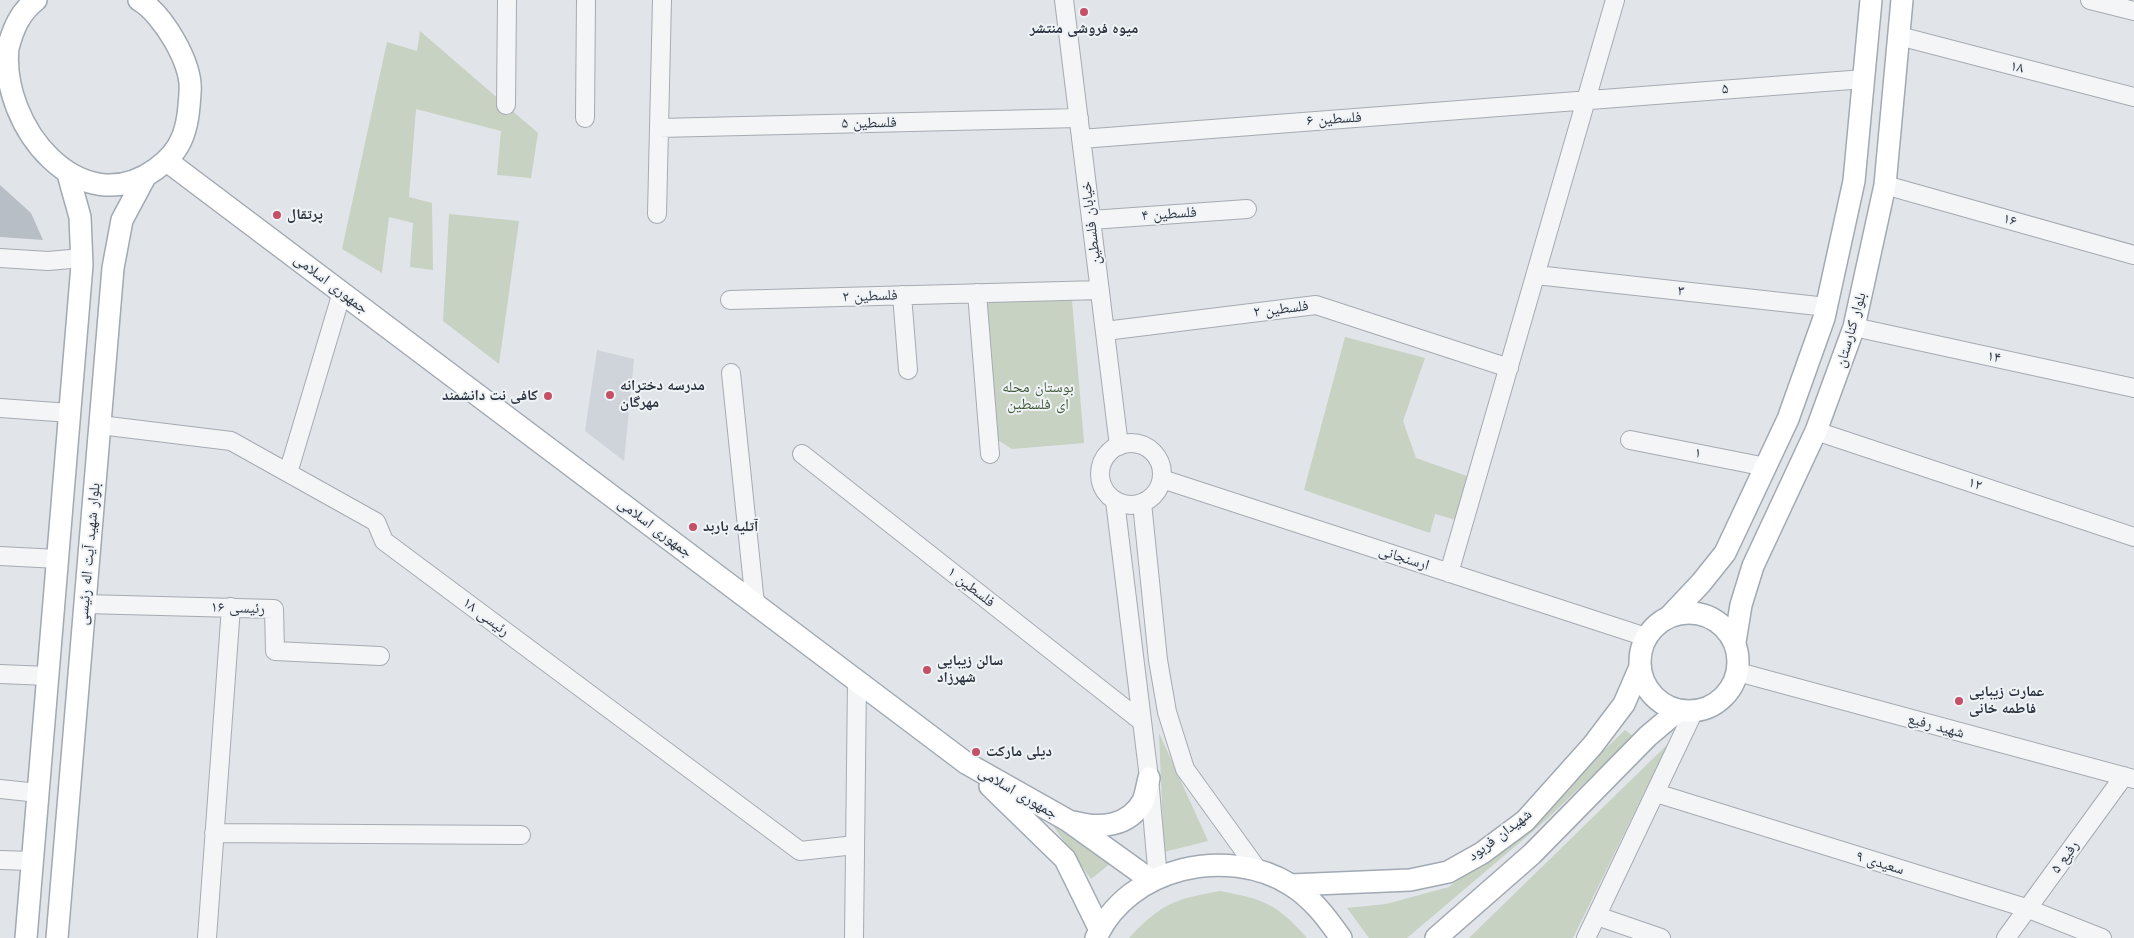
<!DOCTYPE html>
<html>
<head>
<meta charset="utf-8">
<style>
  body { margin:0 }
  canvas { display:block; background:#e1e4e8 }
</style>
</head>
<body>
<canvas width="2134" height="938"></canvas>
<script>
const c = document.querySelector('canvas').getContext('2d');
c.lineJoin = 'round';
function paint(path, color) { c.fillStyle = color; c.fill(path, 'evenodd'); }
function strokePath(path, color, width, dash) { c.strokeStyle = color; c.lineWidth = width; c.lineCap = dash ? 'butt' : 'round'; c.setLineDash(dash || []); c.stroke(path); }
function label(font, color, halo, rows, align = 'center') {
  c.font = font + ' "Work Sans","Noto Naskh Arabic",sans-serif'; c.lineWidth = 4; c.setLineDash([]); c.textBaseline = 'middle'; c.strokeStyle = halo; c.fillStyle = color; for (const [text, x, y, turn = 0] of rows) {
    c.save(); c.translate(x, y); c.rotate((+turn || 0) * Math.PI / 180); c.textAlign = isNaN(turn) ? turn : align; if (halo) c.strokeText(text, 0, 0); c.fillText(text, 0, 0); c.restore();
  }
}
paint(new Path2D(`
  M597,350L634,359L624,461L585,431Z`), '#cfd3da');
paint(new Path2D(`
  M420,31L538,133L531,178L497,175L501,131L416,109L409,197L432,203L433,270L410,267L413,223L389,217L382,273L342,249L387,42L417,51Z
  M449,214L519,221L499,364L443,321Z
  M1072,300L1084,443L1012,449L998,440L987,301Z
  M1345,337L1425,358L1403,421L1416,458L1467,476L1456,520L1435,514L1430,533L1304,490Z
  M1625,730L1633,736L1545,821L1407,938H1369L1347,908L1386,904L1449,887L1538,814Z
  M1159,733L1208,841L1164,852Z
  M1668,744L1573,938H1469Z
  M1051,823L1110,864L1091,879Z
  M1220,891C1264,899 1277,904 1307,938H1129C1161,904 1174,899 1220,891Z`), '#c7d2c2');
paint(new Path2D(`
  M0,185L31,213L43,240L0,237Z`), '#b8bec5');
const minor = new Path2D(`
  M1064,0L1119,446
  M2090,0L2134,11
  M1899,36L2134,97
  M506,105L507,0
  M585,118L586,0
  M659,128L1079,118
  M1081,139L1864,79
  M1885,185L2134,255
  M657,214L662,0
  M1091,220L1247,209
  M0,258L48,261L82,258
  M1536,275L1827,307
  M977,293L990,454
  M902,295L908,370
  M730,300L1100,290
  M1854,327L2134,388
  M1105,331L1316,305L1509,368
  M731,373L755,604
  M0,408L70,413
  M100,425L231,441L376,522L384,541L800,851L855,845
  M1816,431L2134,537
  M1630,440L1766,467
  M1100 474a31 31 0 1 1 62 0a31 31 0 1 1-62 0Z
  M802,454L1141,721
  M288,473L342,292
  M1162,479L1646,637
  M1115,501L1149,778L1158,879
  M1142,503L1158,660L1167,712L1185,769L1258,870
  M0,556L58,559
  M1449,573L1615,0
  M85,604L274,609L275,651L380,656
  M1738,672L2134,779
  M0,674L48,676
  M0,789L38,793
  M1656,793L2026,908L2102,938
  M214,833L521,835
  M0,860L32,861
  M1597,916L1661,938
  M207,938L231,607
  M854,938L857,681
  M1586,938L1694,711
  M2006,938L2124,776`);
const major = new Path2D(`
  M36,0C20,12 13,29 8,48C0,126 80,224 156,169C167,161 177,151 182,138C188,124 189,108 190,93C193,64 163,14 139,0
  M167,161L966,763L1067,820L1152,881
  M1640 662a49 49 0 1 1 98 0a49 49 0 1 1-98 0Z
  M1669,617L1701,583L1725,553L1788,419L1824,318L1854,181L1871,0
  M1735,642L1741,605L1753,566L1816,431L1854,327L1885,185L1902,0
  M990,786L1065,859L1100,930
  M1074,822C1099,829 1129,827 1143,801C1146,794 1147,785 1149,778
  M1291,885L1410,880L1448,872L1482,853L1525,821L1593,745L1624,704L1640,667
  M26,938L82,265L80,217L68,174
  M57,938L113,268L122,220L145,177
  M1096,938C1128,867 1227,845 1291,885C1312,898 1327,918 1341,938
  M1436,938L1532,854L1648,736L1679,710`);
strokePath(minor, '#a6abb2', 20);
strokePath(major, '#a1a9b3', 24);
strokePath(minor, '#f3f5f7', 18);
strokePath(major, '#fff', 21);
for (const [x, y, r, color] of [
  [1084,12,5,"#c44f67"],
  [277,215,5,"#c44f67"],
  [610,395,5,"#c44f67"],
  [548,396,5,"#c44f67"],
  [693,527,5,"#c44f67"],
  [927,670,5,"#c44f67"],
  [1959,701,5,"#c44f67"],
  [976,752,5,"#c44f67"]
]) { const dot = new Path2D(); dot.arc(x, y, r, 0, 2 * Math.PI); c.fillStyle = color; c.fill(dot); strokePath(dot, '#f0f3f6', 2); }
label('bold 15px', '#2a333f', '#f0f3f6', [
  ["میوه فروشی منتشر",1084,29,"center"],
  ["پرتقال",287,215],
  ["مدرسه دخترانه",620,386],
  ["مهرگان",620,403],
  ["کافی نت دانشمند",538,396,"right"],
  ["آتلیه باربد",703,527],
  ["سالن زیبایی",937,661],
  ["شهرزاد",937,678],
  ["عمارت زیبایی",1969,692],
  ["فاطمه خانی",1969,709],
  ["دیلی مارکت",986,752]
], 'left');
label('15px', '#2a333f', '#f0f3f6', [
  ["۱۸",2017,67,14],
  ["۵",1725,89,-4],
  ["فلسطین ۶",1334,119,-4],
  ["فلسطین ۵",869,123,-1],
  ["فلسطین ۴",1169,214,-4],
  ["۱۶",2010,220,16],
  ["خیابان فلسطین",1091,223,-97],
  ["جمهوری اسلامی",331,284,37],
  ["۳",1681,291,6],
  ["فلسطین ۲",870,296,-2],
  ["فلسطین ۲",1281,309,-7],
  ["بلوار کنارستان",1851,330,-74],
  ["۱۴",1994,357,12],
  ["۱",1698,453,11],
  ["۱۲",1975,484,18],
  ["جمهوری اسلامی",655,528,37],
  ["بلوار شهید آیت اله رئیسی",89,554,-85],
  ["ارسنجانی",1404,558,18],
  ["فلسطین ۱",971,587,38],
  ["رئیسی ۱۶",238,608,2],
  ["رئیسی ۱۸",486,617,37],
  ["شهید رفیع",1936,726,15],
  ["جمهوری اسلامی",1018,793,30],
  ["شهيدان فربود",1500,835,-37],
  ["رفیع ۵",2065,857,-54],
  ["سعیدی ۹",1880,863,17]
]);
label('15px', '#405939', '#f0f3f6', [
  ["بوستان محله",1038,388],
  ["ای فلسطین",1038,405]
]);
</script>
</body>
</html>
